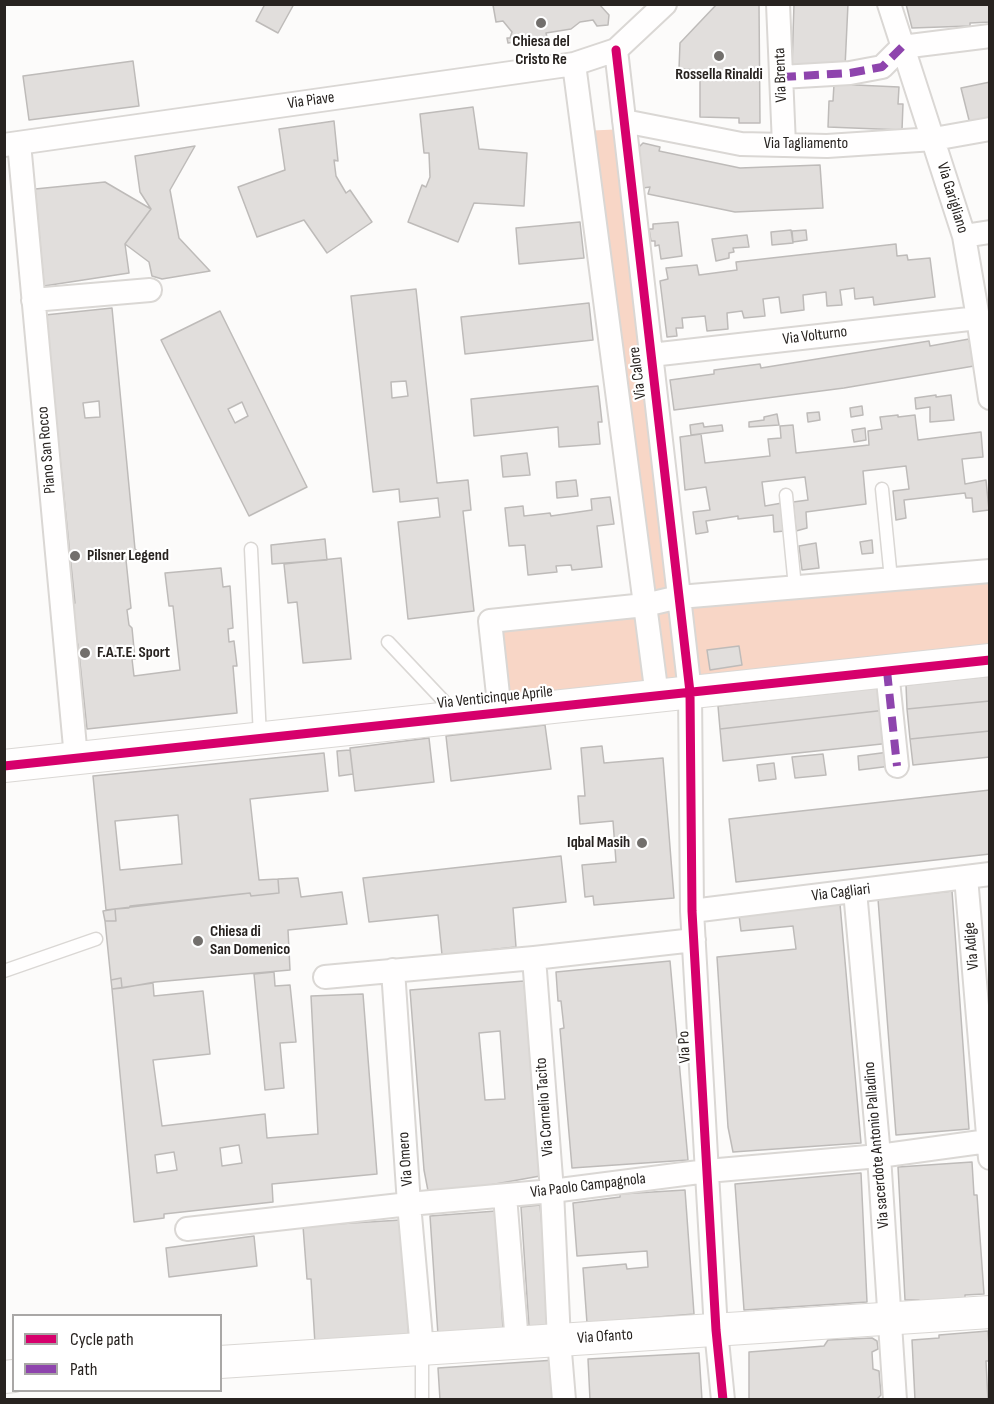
<!DOCTYPE html>
<html>
<head>
<meta charset="utf-8">
<style>
  body { margin:0 }
  #map { position:relative; width:994px; height:1404px; overflow:hidden; background:#fcfbfa; font-family:"Sofia Sans Condensed",sans-serif }
  canvas { display:block }
  .frame { position:absolute; inset:0; border:6px solid #282320; pointer-events:none }
  .legend { position:absolute; left:12px; top:1314px; width:210px; height:78px; box-sizing:border-box; background:#fff; border:2px solid #a9a7a6; margin:0; padding:8px 10px; list-style:none; font-size:18px; color:#282320 }
  .legend li { display:flex; align-items:center; gap:12px; height:30px }
  .legend b { width:30px; border:2px solid #a9a7a6 }
</style>
</head>
<body>
<div id="map">
<canvas width="994" height="1404"></canvas>
<div class="frame"></div>
<ul class="legend">
<li><b style="height:8px;background:#d6006c"></b>Cycle path</li>
<li><b style="height:8px;background:#8e44ad"></b>Path</li>
</ul>
</div>
<script>
const c = document.querySelector('canvas').getContext('2d');
c.lineJoin = 'round';
function paint(path, color) { c.fillStyle = color; c.fill(path, 'evenodd'); }
function strokePath(path, color, width, dash) { c.strokeStyle = color; c.lineWidth = width; c.lineCap = dash ? 'butt' : 'round'; c.setLineDash(dash || []); c.stroke(path); }
function label(font, color, halo, rows, align = 'center') {
  c.font = font + ' "Sofia Sans Condensed",sans-serif'; c.lineWidth = 4.5; c.setLineDash([]); c.textBaseline = 'middle'; c.strokeStyle = halo; c.fillStyle = color; for (const [text, x, y, turn = 0] of rows) {
    c.save(); c.translate(x, y); c.rotate((+turn || 0) * Math.PI / 180); c.textAlign = isNaN(turn) ? turn : align; if (halo) c.strokeText(text, 0, 0); c.fillText(text, 0, 0); c.restore();
  }
}
paint(new Path2D(`
  M625,129L679,597L989,571V660L500,713L490,621L645,605L582,131Z`), '#f8d6c6');
const building = new Path2D(`
  M265,4H294L278,33L256,21Z
  M599,4L609,15L608,25L597,26L593,20L580,22L571,29L546,33L547,37L508,43L507,38H510L512,32L503,21L496,22L493,5Z
  M759,4L760,123H739V118L700,117V70L679,69L680,43L716,5Z
  M794,4H848L845,67L792,66Z
  M906,4H990V22L970,23V26L912,28Z
  M133,61L139,106L29,120L23,76Z
  M990,82V119L970,124L961,88Z
  M834,84L899,87L898,104H903L902,130L828,127L829,101H833Z
  M473,107L479,149L527,153L524,206L474,203L458,242L408,222L422,185L426,187L430,177L429,153H424L420,114Z
  M334,121L338,161L334,160L336,176L346,193L350,190L372,222L327,253L304,220L257,237L238,187L285,170L279,129Z
  M643,143L660,147L659,151L740,168L820,165L823,208L735,212L648,194L650,187L643,188L638,148Z
  M195,146L170,190L179,238L210,271L162,279L152,276L149,262L125,244L151,209L140,192L135,156Z
  M105,182L151,209L125,244L129,273L44,286L35,189Z
  M580,222L584,258L519,264L516,228Z
  M678,222L682,256L661,259L659,245L655,246V241H651L649,229H653V224Z
  M791,230L793,243L772,245L771,232Z
  M806,230L807,240L793,242L792,231Z
  M747,235L749,247L733,248L734,252L729,253V258L716,261L712,239Z
  M896,244L897,256L907,255L908,260L930,258L935,297L874,305L873,297L855,299L854,288L840,290L842,305L827,306L826,292L803,295L804,310L781,313L779,297L763,299L765,316L744,318L742,311L727,313L728,329L707,331L705,316L682,318L683,328H676L677,336L667,337L660,281L668,279L666,268L697,265L699,275L737,270L736,262Z
  M416,289L437,483L468,480L471,510L463,511L474,611L408,619L398,522L440,517L438,498L400,502L399,489L373,492L351,296ZM406,381L408,396L392,398L391,382Z
  M589,303L593,340L465,354L461,317Z
  M112,308L135,549L139,552V559L126,560L131,608L127,610L129,625L132,628L135,659H132L134,676L180,670L173,606H169L165,573L221,568L223,587L230,586L233,628L228,629L229,642L234,641L237,666H233L237,713L87,729L78,644L73,645L68,604L75,603L45,315ZM99,401L100,417L85,418L83,403Z
  M220,311L307,487L249,516L161,340ZM242,402L248,416L235,423L228,409Z
  M969,339L974,366L844,388L674,410L670,380L714,374V370L760,364L761,368L929,341L930,346Z
  M598,386L602,422H598L600,444L559,447L558,427L474,436L471,399Z
  M936,395V397L951,395L954,420L930,422V407L916,409L915,398Z
  M862,406L863,415L851,417L850,408Z
  M819,412L820,420L808,422L807,413Z
  M777,414L779,425L749,427V422L764,420V417Z
  M898,415V417L915,415L918,440L981,432L983,457L962,459L965,484L986,480L989,510L973,512L972,498H966L965,493L904,500L906,518L896,520L893,491L909,489L906,466L863,471L866,504L806,512L807,528L796,531L793,502L808,500L805,477L762,482L765,506L782,503L785,531L774,532L773,515L738,519V516L706,521L708,532L696,534L693,512L710,510L706,487L685,490L680,437L701,434L705,463L770,456L768,439L781,438L780,426L793,425L796,453L869,445L868,431L882,429L880,417Z
  M703,423L704,427L722,425L723,431L691,435L690,425Z
  M865,428L866,440L854,442L852,430Z
  M527,453L530,475L503,477L501,456Z
  M576,480L578,496L557,498L556,482Z
  M610,497L614,524L597,526L602,567L572,570L571,565L556,566L557,572L528,575L525,545L509,546L505,508L523,506L524,516L550,513L551,516L592,510L591,499Z
  M325,539L327,560L272,564L271,545Z
  M872,540L873,553L862,554L860,542Z
  M816,543L819,568L802,570L799,546Z
  M341,558L351,659L303,663L297,602L288,603L284,564Z
  M739,646L742,665L710,670L707,650Z
  M990,676V701L907,709L906,685Z
  M884,687L886,710L720,729L718,706Z
  M990,701V731L910,739L907,709Z
  M886,710L891,743L723,761L720,729Z
  M545,725L551,769L451,781L446,736Z
  M990,731V757L913,765L910,739Z
  M429,738L434,782L355,791L350,748Z
  M602,746L604,763L663,758L674,898L594,905L593,896L585,897L582,865L616,862L613,821L580,824L578,796H585L581,748Z
  M350,750L353,774L339,776L337,751Z
  M889,752L891,766L859,770L858,756Z
  M324,753L328,791L250,799L259,880L278,879L279,893L251,896L250,893L106,910L93,776ZM178,815L182,864L120,870L115,821Z
  M823,754L826,775L795,778L792,757Z
  M774,763L776,779L759,781L757,765Z
  M990,790V854L736,882L729,819Z
  M561,856L566,902L513,908L516,947L442,955L438,915L369,922L363,878Z
  M298,878L301,897L342,892L347,924L288,930L290,970L155,982L122,988L121,978L111,980L105,921H116L115,909L129,908L130,906L250,893L251,896L279,893L278,879Z
  M952,891L969,1129L896,1135L878,899Z
  M840,904L861,1143L733,1152L728,1127L717,957L796,949L793,926L741,931L739,915Z
  M115,909L116,921H105L103,911Z
  M670,961L688,1160L572,1168L560,1029L564,1028L561,1001H558L556,972Z
  M274,972L275,986L290,985L296,1042L280,1043L284,1088L265,1090L254,974Z
  M121,978L122,988L112,989L111,980Z
  M524,981L540,1176L429,1196L424,1170L410,990ZM500,1031L505,1099L485,1100L479,1033Z
  M153,983L154,996L203,991L210,1054L153,1060L162,1126L265,1114L267,1138L318,1134L311,996L363,994L377,1174L272,1184L273,1202L164,1214V1218L134,1222L112,989ZM239,1145L242,1163L222,1166L220,1148ZM174,1152L177,1170L157,1173L155,1155Z
  M972,1162L974,1195H977L984,1294L965,1295V1300L919,1303V1300H905L898,1167Z
  M861,1173L867,1302L744,1310L735,1184Z
  M685,1190L694,1314L587,1323L583,1268L626,1264L627,1269L648,1267L647,1251L577,1256L573,1203L620,1197V1194Z
  M540,1205L551,1324L529,1327L521,1207Z
  M496,1211L503,1329L438,1335L430,1216Z
  M401,1220L409,1338L315,1344L311,1279H307L303,1226Z
  M254,1236L257,1266L169,1277L166,1248Z
  M988,1331L990,1361H986L988,1400H915L912,1340L939,1338V1335Z
  M872,1338L877,1341L878,1349L872,1352L873,1369L879,1371L881,1395L876,1400H749V1352L824,1346L828,1340Z
  M699,1353L702,1400H590L588,1359Z
  M555,1360L557,1400H440L438,1368Z`);
paint(building, '#e1dedc');
strokePath(building, '#bebbb9', 1.5);
const lane = new Path2D(`
  M882,489L891,579
  M786,495L795,587
  M251,549L260,737
  M388,642L456,714
  M4,971L96,939
  M422,1400V1350`);
const street = new Path2D(`
  M778,4L784,145
  M889,4L964,236L978,318L990,398
  M902,47L990,36
  M616,50L690,692L692,911L716,1330L723,1400
  M574,64L657,696
  M781,77L850,73L882,67L902,47
  M624,121L741,144L827,146L934,139L990,129
  M19,143L76,758
  M4,145L574,64L616,50L665,4
  M964,236L990,232
  M33,300L150,290
  M651,355L978,318
  M887,671L897,766
  M500,713L490,621L645,605L679,597L990,571
  M966,877L990,1158
  M855,891L879,1156L895,1400
  M692,911L990,874
  M534,958L552,1191L559,1340L564,1400
  M393,970L409,1204L422,1349
  M325,977L534,958L694,940
  M505,1196L517,1343
  M187,1229L409,1204L552,1191L707,1171L879,1156L988,1141`);
const secondary = new Path2D(`
  M4,766L990,660
  M220,1362L990,1312
  M4,1377L14,1376`);
strokePath(lane, '#dad7d4', 15);
strokePath(street, '#dad7d4', 26);
strokePath(secondary, '#dad7d4', 34);
strokePath(lane, '#fffefe', 12);
strokePath(street, '#fffefe', 22);
strokePath(secondary, '#fffefe', 32);
strokePath(new Path2D(`
  M781,77L850,73L882,67L902,47
  M887,671L897,766`), '#8e44ad', 8, [15, 8]);
strokePath(new Path2D(`
  M616,50L690,692L692,911L716,1330L723,1400
  M4,766L990,660`), '#d6006c', 9);
for (const [x, y, r, color] of [
  [541,23,6,"#726f6c"],
  [719,56,6,"#726f6c"],
  [75,556,6,"#726f6c"],
  [85,653,6,"#726f6c"],
  [642,843,6,"#726f6c"],
  [198,941,6,"#726f6c"]
]) { const dot = new Path2D(); dot.arc(x, y, r, 0, 2 * Math.PI); c.fillStyle = color; c.fill(dot); strokePath(dot, '#fff', 2); }
label('bold 16px', '#282320', '#fff', [
  ["Chiesa del",541,42,"center"],
  ["Cristo Re",541,60,"center"],
  ["Rossella Rinaldi",719,75,"center"],
  ["Pilsner Legend",87,556],
  ["F.A.T.E. Sport",97,653],
  ["Iqbal Masih",630,843,"right"],
  ["Chiesa di",210,932],
  ["San Domenico",210,950]
], 'left');
label('16px', '#282320', '#fff', [
  ["Via Brenta",781,75,-92],
  ["Via Piave",311,101,-8],
  ["Via Tagliamento",806,144],
  ["Via Garigliano",952,198,73],
  ["Via Volturno",815,336,-7],
  ["Via Calore",638,373,-97],
  ["Piano San Rocco",47,450,-95],
  ["Via Venticinque Aprile",495,698,-6],
  ["Via Cagliari",841,893,-7],
  ["Via Adige",972,946,-95],
  ["Via Po",685,1047,-93],
  ["Via Cornelio Tacito",545,1107,-94],
  ["Via sacerdote Antonio Palladino",877,1145,-95],
  ["Via Omero",406,1159,-94],
  ["Via Paolo Campagnola",588,1186,-7],
  ["Via Ofanto",605,1337,-4]
]);
</script>
</body>
</html>
